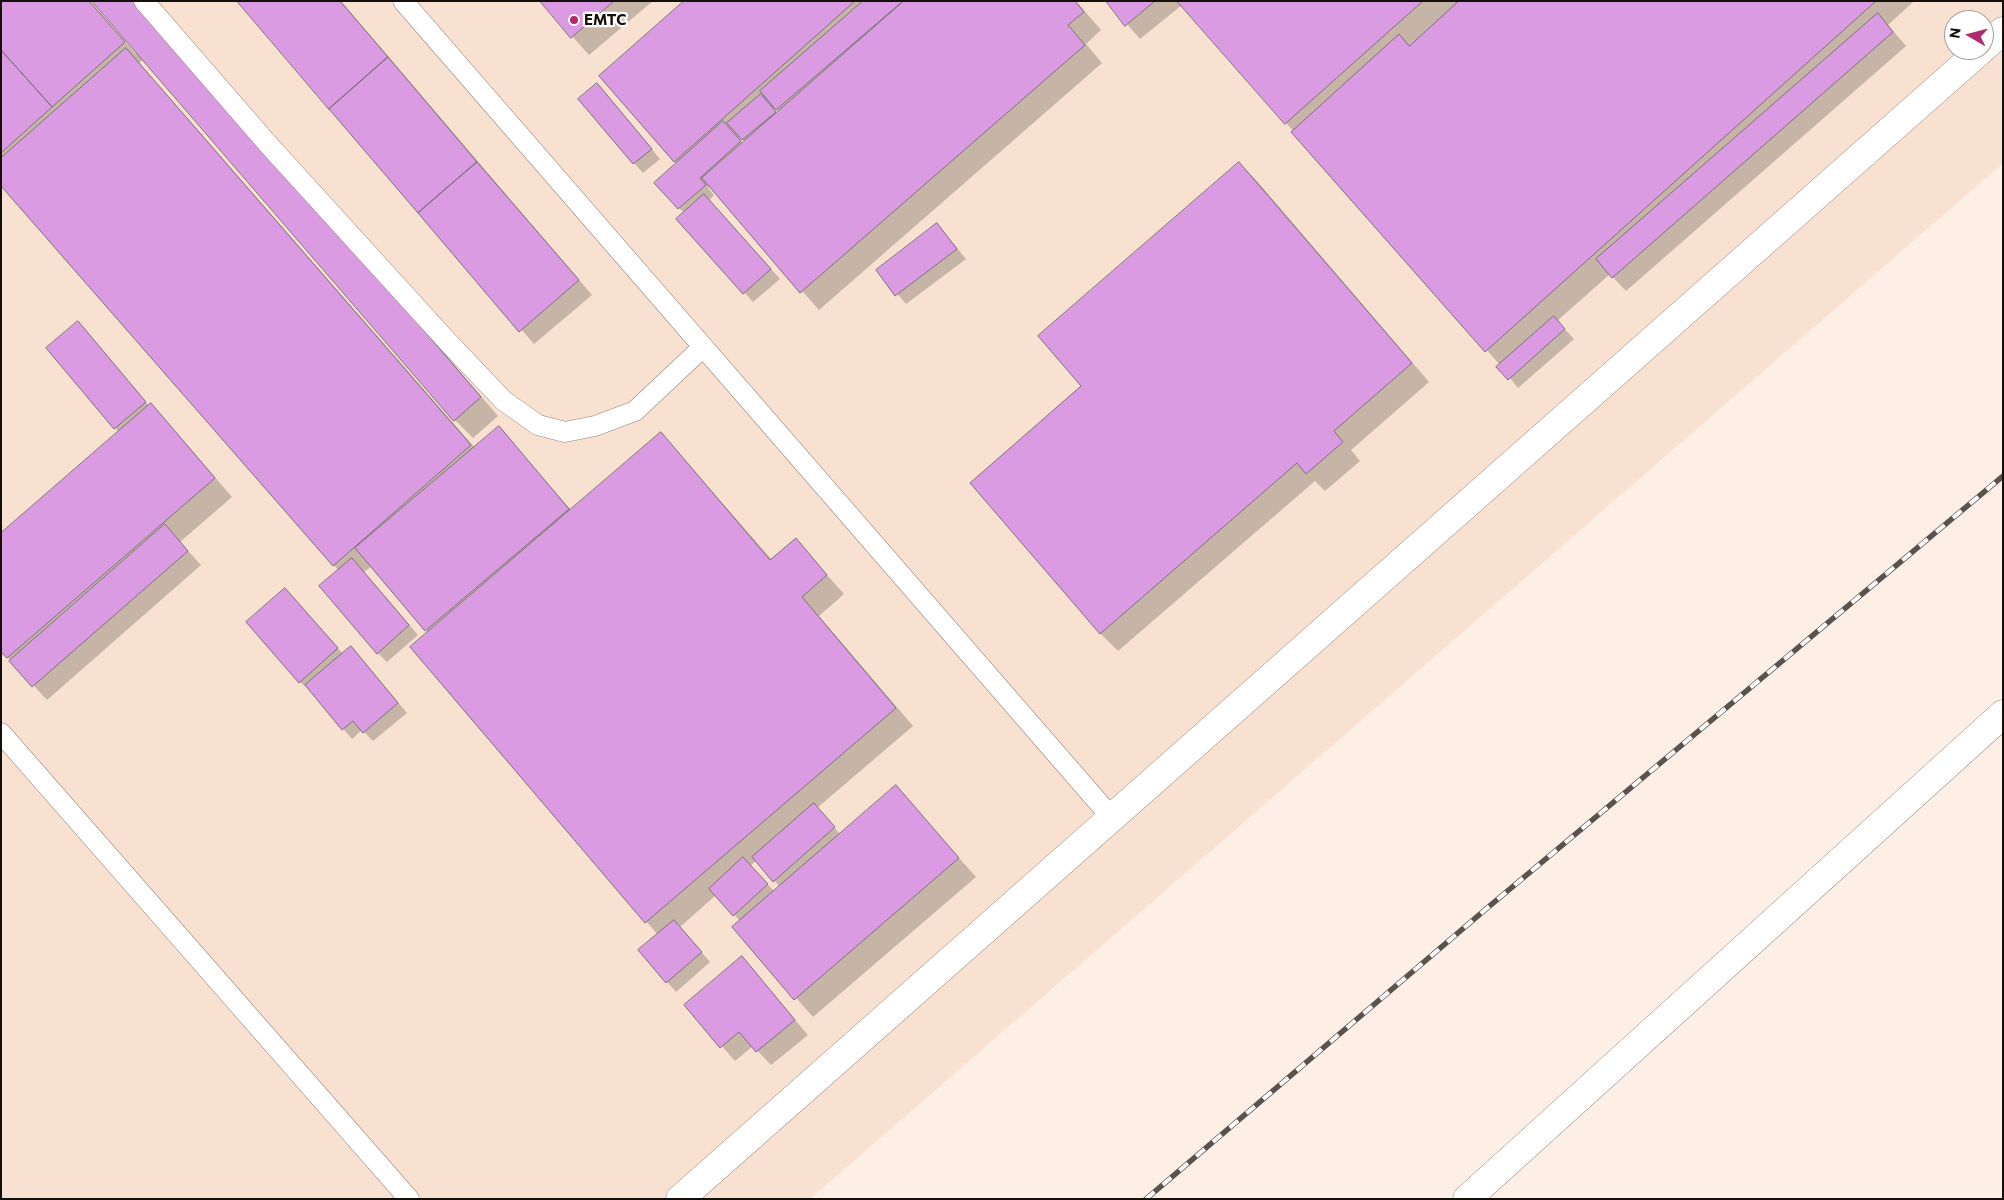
<!DOCTYPE html>
<html>
<head>
<meta charset="utf-8">
<style>
  body { margin:0 }
  #map { position:relative; width:2004px; height:1200px; overflow:hidden; background:#fdefe6; font-family:Commissioner,sans-serif }
  canvas { display:block }
  .frame { position:absolute; inset:0; border:2px solid #140f0b; pointer-events:none }
  .north { position:absolute; left:1944px; top:10px; width:50px; height:50px; box-sizing:border-box; background:#fff; border:1px solid #a19f9d; border-radius:50%; rotate:278deg; font-size:14px; font-weight:700; line-height:20px; text-align:center; color:#140f0b }
  .north::after { content:''; display:block; margin:auto; width:18px; height:22px; background:#b0296e; clip-path:polygon(50% 0,100% 100%,50% 72%,0 100%) }
</style>
</head>
<body>
<div id="map">
<canvas width="2004" height="1200"></canvas>
<div class="frame"></div>
<div class="north">N</div>
</div>
<script>
const c = document.querySelector('canvas').getContext('2d');
c.lineJoin = 'round';
function paint(path, color) { c.fillStyle = color; c.fill(path, 'evenodd'); }
function strokePath(path, color, width, dash) { c.strokeStyle = color; c.lineWidth = width; c.lineCap = dash ? 'butt' : 'round'; c.setLineDash(dash || []); c.stroke(path); }
function label(font, color, halo, rows, align = 'center') {
  c.font = font + ' Commissioner,sans-serif'; c.lineWidth = 4.5; c.setLineDash([]); c.textBaseline = 'middle'; c.strokeStyle = halo; c.fillStyle = color; for (const [text, x, y, turn = 0] of rows) {
    c.save(); c.translate(x, y); c.rotate((+turn || 0) * Math.PI / 180); c.textAlign = isNaN(turn) ? turn : align; if (halo) c.strokeText(text, 0, 0); c.fillText(text, 0, 0); c.restore();
  }
}
paint(new Path2D(`
  M1,1H2003V163L810,1199H1ZM1954,20H1984V50H1954Z`), '#f8e1d0');
paint(new Path2D(`
  M1,1H90L136,54L142,1L498,416L473,438L455,420L144,59L139,63L475,448L499,428L571,510L661,433L772,560L796,540L844,594L819,616L913,726L817,808L841,835L896,787L976,877L813,1017L734,927L740,921L716,895L680,927L710,962L676,992L640,950L658,935L412,647L429,633L372,566L364,572L418,635L387,662L378,653L339,571L1,184ZM757,860L780,887L775,892L750,866Z
  M239,1H341L592,295L534,344Z
  M541,1H653L589,55Z
  M686,1H1076L1101,30L1086,44L1102,63L819,310L710,186L708,188L714,195L709,200L780,279L753,302L678,219L684,213L656,183L677,164L601,77ZM775,107L780,112L777,114L772,109ZM741,137L745,142L743,144L738,139Z
  M1107,1H1914L1888,25L1906,46L1626,291L1610,274L1557,321L1574,339L1518,388L1500,365L1182,5L1140,39Z
  M606,94L660,159L643,173L634,163Z
  M1239,163L1257,181L1429,382L1351,450L1360,461L1325,491L1315,481L1118,651L1100,633L1083,387Z
  M937,224L966,259L906,304L877,270Z
  M87,332L149,406L150,405L168,423L232,497L180,542L201,565L47,700L1,650L119,432L115,428Z
  M285,589L343,654L351,648L360,657L407,713L373,741L362,730L352,739L310,690L300,682Z
  M742,958L808,1035L771,1065L753,1046L735,1061L686,1005Z`), '#0003');
const building = new Path2D(`
  M1,1H89L125,42L52,107L1,50Z
  M92,1H141L481,397L454,421Z
  M237,1H340L388,57L329,109Z
  M540,1H614L571,38Z
  M684,1H855L674,162L599,76Z
  M863,1H903L776,110L760,91Z
  M904,1H1075L1084,12L1068,25L1085,45L800,293L702,178Z
  M1106,1H1155L1125,26Z
  M1177,1H1423L1285,124Z
  M1459,1H1876L1485,352L1291,132L1399,34L1409,46Z
  M1878,13L1893,32L1612,278L1596,259Z
  M126,48L471,445L333,566L1,186V158Z
  M1,50L52,107L1,153Z
  M388,57L477,162L418,213L329,109Z
  M597,83L652,149L633,164L578,99Z
  M761,94L776,112L742,140L727,123Z
  M723,121L741,141L700,178L706,185L678,209L654,183Z
  M477,162L579,280L519,332L418,213Z
  M1239,162L1412,363L1334,431L1343,442L1306,474L1297,463L1100,634L970,483L1081,386L1038,336Z
  M704,194L771,269L743,294L676,219Z
  M937,223L957,249L895,296L876,270Z
  M1554,316L1565,329L1508,380L1496,367Z
  M78,321L146,402L114,429L46,348Z
  M151,403L215,478L7,658L1,652V533Z
  M499,426L569,509L425,631L355,548Z
  M661,432L770,560L796,538L827,575L802,597L896,708L645,923L410,647Z
  M165,524L188,551L32,687L9,661Z
  M352,558L409,625L377,654L319,586Z
  M285,588L338,648L299,683L246,622Z
  M351,646L398,703L363,733L353,721L342,730L305,685Z
  M896,785L959,858L794,1000L732,927Z
  M814,803L835,827L773,882L752,857Z
  M743,857L768,884L733,916L709,889Z
  M674,920L702,952L666,983L638,950Z
  M742,956L795,1020L756,1052L739,1032L720,1048L684,1005Z`);
paint(building, '#db9be3');
strokePath(building, '#7d717e', 1);
const service = new Path2D(`
  M144,1L267,143L447,341L504,401L538,425L565,432L595,426L635,411L703,347
  M403,1L1112,818
  M1,733L409,1199`);
const minor = new Path2D(`
  M1984,47L2003,31
  M680,1199L1981,50
  M1467,1199L2003,714`);
strokePath(service, '#93857a', 21);
strokePath(minor, '#93857a', 29);
strokePath(service, '#fff', 20);
strokePath(minor, '#fff', 28);
const rail = new Path2D(`
  M1146,1199L1486,909L2003,476`);
strokePath(rail, '#5a524c', 5.5);
strokePath(rail, '#fff', 4, [11]);
for (const [x, y, r, color] of [
  [574,20,5,"#b0296e"]
]) { const dot = new Path2D(); dot.arc(x, y, r, 0, 2 * Math.PI); c.fillStyle = color; c.fill(dot); strokePath(dot, '#fff', 2); }
label('bold 15px', '#140f0b', '#fff', [
  ["EMTC",584,20]
], 'left');
</script>
</body>
</html>
